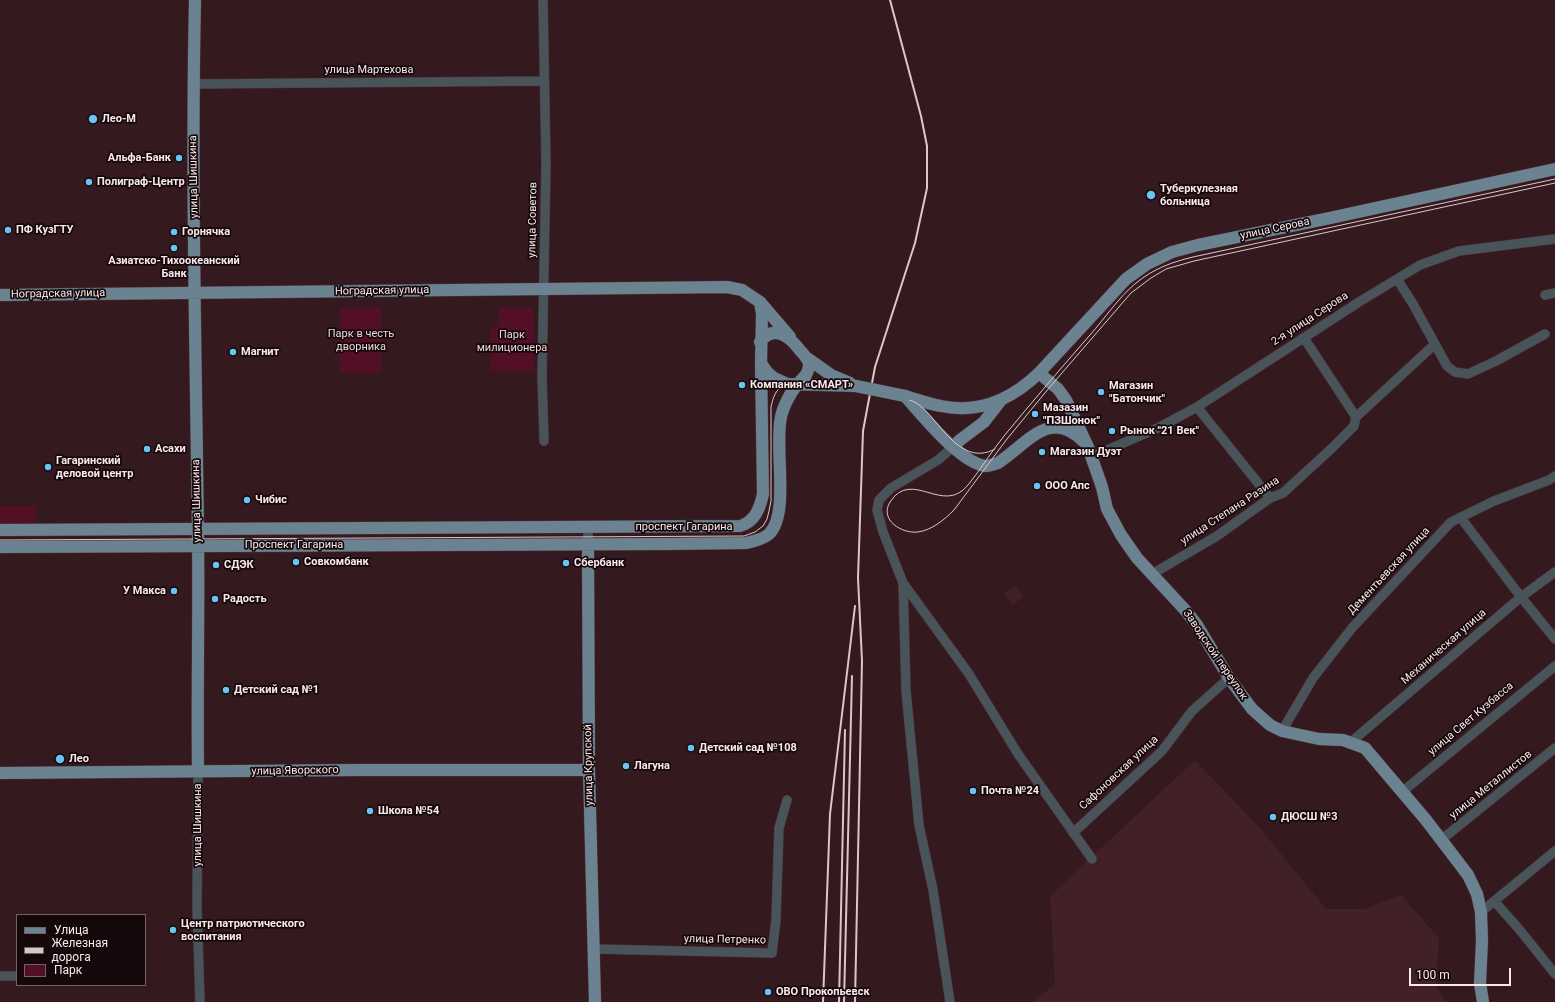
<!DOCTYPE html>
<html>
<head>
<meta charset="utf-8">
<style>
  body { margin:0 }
  #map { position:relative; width:1555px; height:1002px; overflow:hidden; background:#341a1f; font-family:Roboto,sans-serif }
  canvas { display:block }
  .legend { position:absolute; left:16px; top:914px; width:130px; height:72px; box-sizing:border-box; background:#14080b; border:1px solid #706265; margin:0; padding:5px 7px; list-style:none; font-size:12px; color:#fbe8eb }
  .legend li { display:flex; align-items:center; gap:8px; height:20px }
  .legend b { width:20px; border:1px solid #706265 }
  .scale { position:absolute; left:1409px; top:968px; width:102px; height:18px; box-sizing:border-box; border:2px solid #fbe8eb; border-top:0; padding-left:5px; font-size:12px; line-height:14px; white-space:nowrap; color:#fbe8eb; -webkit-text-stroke:3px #14080b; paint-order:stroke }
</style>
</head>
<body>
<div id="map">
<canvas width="1555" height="1002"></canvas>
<ul class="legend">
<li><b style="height:5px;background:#6b8391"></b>Улица</li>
<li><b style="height:5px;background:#dbc7ca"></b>Железная дорога</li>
<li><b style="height:11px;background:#520f25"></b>Парк</li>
</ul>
<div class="scale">100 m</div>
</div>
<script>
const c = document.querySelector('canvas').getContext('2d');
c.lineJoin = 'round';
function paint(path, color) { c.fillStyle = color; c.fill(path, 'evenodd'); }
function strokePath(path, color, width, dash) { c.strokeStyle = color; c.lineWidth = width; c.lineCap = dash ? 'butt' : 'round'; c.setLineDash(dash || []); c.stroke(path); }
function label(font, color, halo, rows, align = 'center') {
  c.font = font + ' Roboto,sans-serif'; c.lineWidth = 3.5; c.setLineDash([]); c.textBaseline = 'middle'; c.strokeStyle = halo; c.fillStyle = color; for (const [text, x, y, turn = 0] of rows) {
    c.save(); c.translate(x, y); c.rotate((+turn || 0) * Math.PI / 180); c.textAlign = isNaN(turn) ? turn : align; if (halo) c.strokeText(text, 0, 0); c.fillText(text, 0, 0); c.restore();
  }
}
paint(new Path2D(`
  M1015,586L1023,597L1013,605L1004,594Z
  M1195,760L1260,828L1326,909H1364L1401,895L1439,938L1436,987L1447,1002H1033L1055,984L1050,896Z`), '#412028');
paint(new Path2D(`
  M340,308H381V373H340Z
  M499,308H533L534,371H491L490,329L499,324Z
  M0,506H35L36,524H0Z`), '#520f25');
const minor = new Path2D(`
  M543,0L546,164L542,377L544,441
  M193,84L545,81
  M1397,279L1413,304L1447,366L1455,372L1468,374L1496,361L1545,334
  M1545,295L1555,293
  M1304,338L1356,417
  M1197,407L1270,498
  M1091,457L1158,428L1197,407L1359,302L1420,265L1459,251L1555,239
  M1461,518L1521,597L1555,639
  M588,545V527
  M1152,574L1217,536L1270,498L1283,493L1331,449L1354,426L1356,417L1435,344
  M903,583L969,674L1018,754L1092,859
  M1282,731L1313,678L1352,628L1451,522L1494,501L1549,480L1555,476
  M1351,742L1521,597L1555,572
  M198,771L197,907L200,1002
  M1402,792L1555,666
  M1073,833L1162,751L1192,711L1229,678
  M1441,840L1555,748
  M1495,902L1519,929L1555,974
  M1481,912L1555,851
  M594,949L772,953L776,920L779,828L787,800
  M0,976H17
  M950,1002L933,890L919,825L906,691L903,583L883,532L877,510L879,500L891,488L938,460L953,447`);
const major = new Path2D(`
  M195,0C191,178 196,356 198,535C199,613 197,692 198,771
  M0,295L727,287L742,290L760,302L790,337
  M760,302L762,314L761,363L767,372L774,378L787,384L856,386
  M807,358L831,375L850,383
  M1039,373L1058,389L1066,400L1088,447L1102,487L1107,509L1121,535L1137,558L1186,611L1197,625L1229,678L1252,709L1270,725L1282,731L1319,739L1343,740L1365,748L1426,820L1468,875L1477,894L1481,912L1482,941L1480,983L1483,1002
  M905,396C916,399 928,404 941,406C979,414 1012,399 1039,373L1126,279L1147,264L1172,252L1198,245L1330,218L1555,169
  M905,396C921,414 961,464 986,466C990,466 994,464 998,463C1026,445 1050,407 1083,441
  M953,447L960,440L984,422L1001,400
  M0,530L740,526C755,522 760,508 763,494L761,363
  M588,545L589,770L595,1002
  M0,547L664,544L746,543C754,541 762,540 769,534C790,514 774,447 781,417C783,407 790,393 797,385C803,377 809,375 809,364C808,358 803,354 799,349C789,336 773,324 760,342
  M0,773L359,770H589`);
strokePath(minor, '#50373c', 10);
strokePath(major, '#50373c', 13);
strokePath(minor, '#48535a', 9);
strokePath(major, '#6b8391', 12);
strokePath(new Path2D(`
  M1555,179L1193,257C1172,262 1153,269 1136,283C1119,297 1105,318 1090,335C1061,368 1032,402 1004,436C991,452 981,469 968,485C943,516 912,468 890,502C879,520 902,534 918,532C932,530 944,520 954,510L1007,439L1049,388L1131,293L1151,278L1166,269L1194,261L1555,183
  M0,540L744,536L755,532L763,526L767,519L769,511L771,501V407C773,398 775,390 784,385C803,375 900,392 918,404C934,416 948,442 966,450C976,455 986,454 995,449`), '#dbc7ca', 1);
strokePath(new Path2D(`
  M823,1002L830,814L855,606
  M839,1002L845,730
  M844,1002L852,676
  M855,1002L862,661L858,578L863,431L875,367L915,243L927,188V146L921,116L890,0`), '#dbc7ca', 2);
const majorBridge = new Path2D(`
  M856,386L905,396`);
strokePath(majorBridge, '#50373c', 13, []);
strokePath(majorBridge, '#6b8391', 12);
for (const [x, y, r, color] of [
  [93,119,5,"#6bc3f2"],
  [179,158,4,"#6bc3f2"],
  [89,182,4,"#6bc3f2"],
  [1151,195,5,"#6bc3f2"],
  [8,230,4,"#6bc3f2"],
  [174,232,4,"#6bc3f2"],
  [174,248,4,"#6bc3f2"],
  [233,352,4,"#6bc3f2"],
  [742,385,4,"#6bc3f2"],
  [1101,392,4,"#6bc3f2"],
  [1035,414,4,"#6bc3f2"],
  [1112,431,4,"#6bc3f2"],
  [147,449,4,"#6bc3f2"],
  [1042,452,4,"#6bc3f2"],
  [48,467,4,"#6bc3f2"],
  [1037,486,4,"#6bc3f2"],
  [247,500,4,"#6bc3f2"],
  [296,562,4,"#6bc3f2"],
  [566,563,4,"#6bc3f2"],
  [216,565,4,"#6bc3f2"],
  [174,591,4,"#6bc3f2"],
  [215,599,4,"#6bc3f2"],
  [226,690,4,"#6bc3f2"],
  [691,748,4,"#6bc3f2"],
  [60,759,5,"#6bc3f2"],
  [626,766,4,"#6bc3f2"],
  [973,791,4,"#6bc3f2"],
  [370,811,4,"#6bc3f2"],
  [1273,817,4,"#6bc3f2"],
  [173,930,4,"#6bc3f2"],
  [768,992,4,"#6bc3f2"]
]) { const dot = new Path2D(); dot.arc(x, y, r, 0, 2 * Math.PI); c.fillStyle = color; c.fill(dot); strokePath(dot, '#14080b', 1.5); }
label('11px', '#fbe8eb', '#14080b', [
  ["улица Мартехова",369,70],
  ["улица Шишкина",194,177,-91],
  ["улица Советов",533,220,-89],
  ["улица Серова",1275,229,-12],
  ["Ноградская улица",382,291,-1],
  ["Ноградская улица",58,294,-1],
  ["2-я улица Серова",1310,319,-33],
  ["улица Шишкина",197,501,-91],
  ["улица Степана Разина",1230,511,-33],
  ["проспект Гагарина",684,527],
  ["Проспект Гагарина",294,545],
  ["Дементьевская улица",1389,571,-47],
  ["Механическая улица",1444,647,-41],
  ["Заводской переулок",1215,655,56],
  ["улица Свет Кузбасса",1471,719,-40],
  ["улица Крупской",589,765,-91],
  ["улица Яворского",295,771,-1],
  ["Сафоновская улица",1119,773,-43],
  ["улица Металлистов",1491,785,-39],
  ["улица Шишкина",198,825,-90],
  ["улица Петренко",725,940,1]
]);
label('bold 11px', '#fbe8eb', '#14080b', [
  ["Лео-М",102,119],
  ["Альфа-Банк",171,158,"right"],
  ["Полиграф-Центр",97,182],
  ["Туберкулезная",1160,189],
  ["больница",1160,202],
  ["ПФ КузГТУ",16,230],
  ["Горнячка",182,232],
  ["Азиатско-Тихоокеанский",174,261,"center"],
  ["Банк",174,274,"center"],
  ["Магнит",241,352],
  ["Компания «СМАРТ»",750,385],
  ["Магазин",1109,386],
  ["\"Батончик\"",1109,399],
  ["Мазазин",1043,408],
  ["\"ПЗШонок\"",1043,421],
  ["Рынок \"21 Век\"",1120,431],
  ["Асахи",155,449],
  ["Магазин Дуэт",1050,452],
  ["Гагаринский",56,461],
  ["деловой центр",56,474],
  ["ООО Апс",1045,486],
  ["Чибис",255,500],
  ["Совкомбанк",304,562],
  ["Сбербанк",574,563],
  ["СДЭК",224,565],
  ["У Макса",166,591,"right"],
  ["Радость",223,599],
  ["Детский сад №1",234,690],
  ["Детский сад №108",699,748],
  ["Лео",69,759],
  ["Лагуна",634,766],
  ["Почта №24",981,791],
  ["Школа №54",378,811],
  ["ДЮСШ №3",1281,817],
  ["Центр патриотического",181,924],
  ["воспитания",181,937],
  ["ОВО Прокопьевск",776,992]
], 'left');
label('11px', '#f0d5d9', '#14080b', [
  ["Парк в честь",361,334],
  ["дворника",361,347],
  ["Парк",512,335],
  ["милиционера",512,348]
]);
</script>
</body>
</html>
